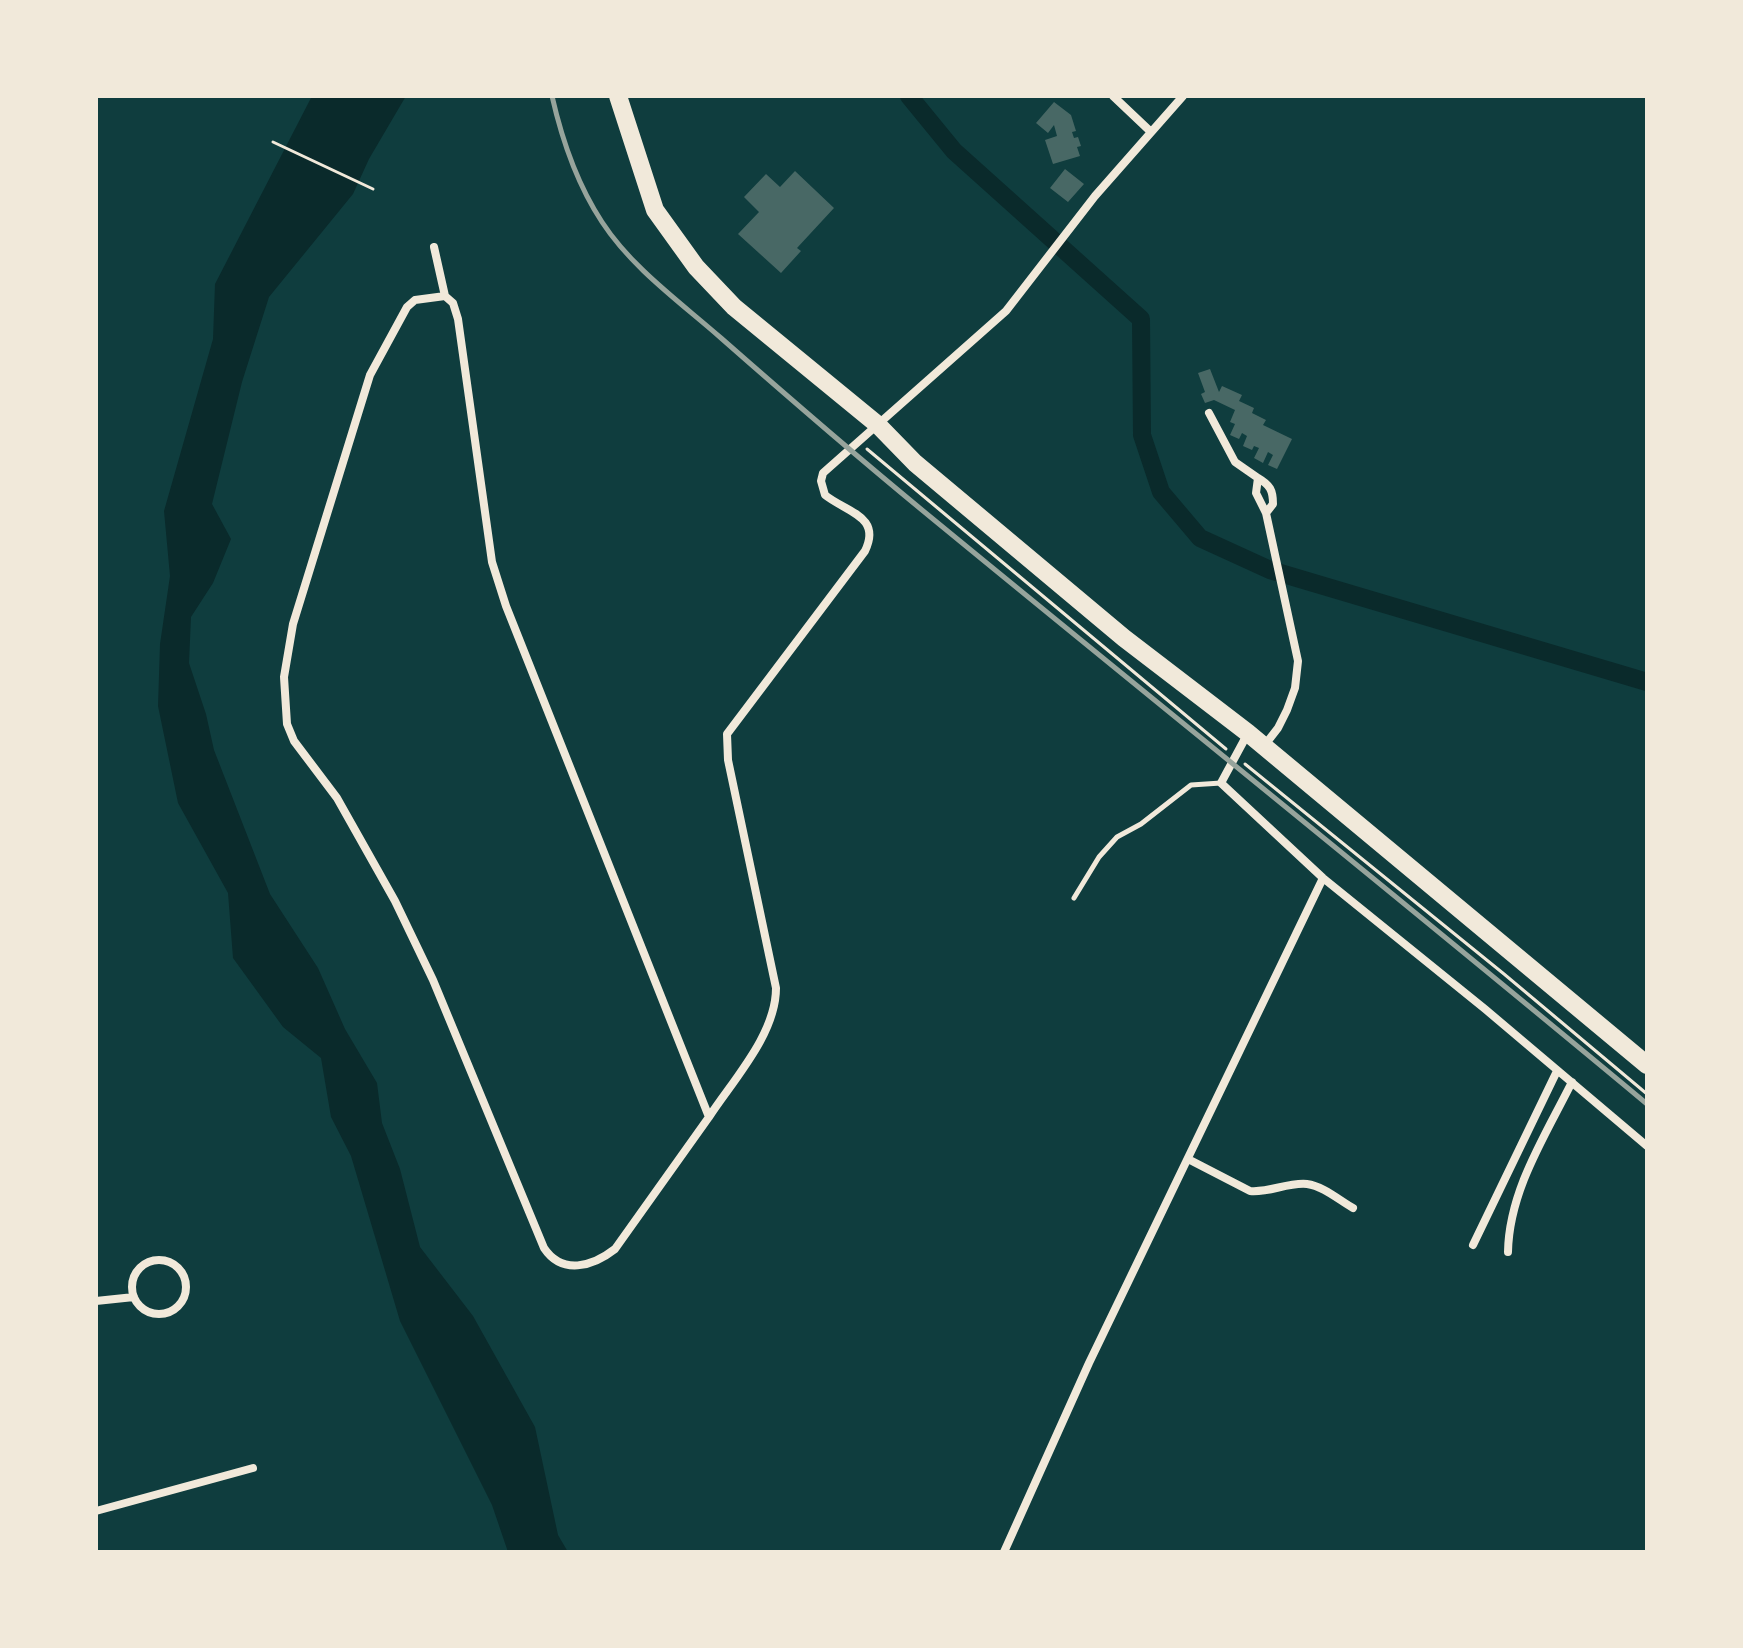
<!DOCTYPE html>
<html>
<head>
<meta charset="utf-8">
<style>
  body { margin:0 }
  #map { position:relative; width:1743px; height:1648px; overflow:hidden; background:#0f3d3e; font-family:"Varela Round",sans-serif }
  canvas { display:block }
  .frame { position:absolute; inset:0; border:98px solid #f1e9da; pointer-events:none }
</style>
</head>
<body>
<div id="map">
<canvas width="1743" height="1648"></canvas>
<div class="frame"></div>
</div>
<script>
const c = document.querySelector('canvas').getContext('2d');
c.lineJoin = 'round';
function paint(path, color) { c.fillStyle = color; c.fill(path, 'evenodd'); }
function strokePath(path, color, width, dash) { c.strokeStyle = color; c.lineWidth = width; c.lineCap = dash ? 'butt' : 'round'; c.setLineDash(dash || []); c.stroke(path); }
paint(new Path2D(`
  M312,96H406L369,159L353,194L269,297L242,382L212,504L231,539L213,583L191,617L189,663L206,714L214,750L270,894L318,968L345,1029L377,1083L382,1123L400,1169L420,1247L473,1316L535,1427L558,1535L568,1552H508L492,1505L400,1321L351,1156L331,1117L321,1058L283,1027L233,958L228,893L178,803L158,706L160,644L170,576L164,511L213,339L215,284Z`), '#0a2a2b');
strokePath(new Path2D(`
  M909,96L954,151L1141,319L1142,435L1161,492L1200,538L1270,570L1647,682`), '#0a2a2b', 18);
paint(new Path2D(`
  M1054,102L1071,115L1076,131L1072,132L1074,138L1078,137L1081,146L1077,147L1080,156L1053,164L1045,140L1057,136L1054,125L1048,133L1036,123Z
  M1065,169L1084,184L1068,202L1050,188Z
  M795,171L834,208L797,248L801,251L781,273L738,234L759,212L744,197L766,174L780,187Z
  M1210,369L1219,392L1222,386L1242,395L1239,401L1254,408L1252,413L1266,420L1263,425L1292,439L1277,469L1268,465L1273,455L1268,452L1263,463L1254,458L1259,448L1254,446L1252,450L1243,446L1247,436L1242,433L1239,439L1230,435L1235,424L1230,422L1235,410L1214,400L1205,403L1201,394L1205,392L1198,373Z`), '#486865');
strokePath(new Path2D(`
  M273,142L373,189
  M867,449L1226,749
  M1245,764L1504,974L1647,1094`), '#f1e9da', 3);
strokePath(new Path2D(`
  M1074,898L1099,857L1117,837L1141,824L1191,785L1221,783`), '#f1e9da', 5);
strokePath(new Path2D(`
  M1113,96L1151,132
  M434,247L445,296L453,303L458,319L492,562L506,606L709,1117C734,1079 776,1034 776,988L728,760L727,734L865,551C882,516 846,512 825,495L821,481L823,473L1006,311L1095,196L1183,96
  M445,296L415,300L407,307L370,375L293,624L284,677L287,724L294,741L337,798L395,901L433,980L544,1248C562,1275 592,1267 615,1249L709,1117
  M1209,413L1235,462L1258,478L1256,493L1266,513L1298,661L1295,688L1287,710L1278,728L1264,746
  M1258,478C1270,485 1273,490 1273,504L1266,513
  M1248,733L1221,783L1323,878L1485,1009L1647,1146
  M1188,1159L1250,1191C1269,1193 1288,1182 1307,1184C1323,1186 1339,1200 1353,1208
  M1473,1245L1557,1071
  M1508,1252C1509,1191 1545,1136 1572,1082
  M132 1287a27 27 0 1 1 54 0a27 27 0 1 1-54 0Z
  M96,1301L134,1297
  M96,1511L253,1468
  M1004,1552L1089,1363L1323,878`), '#f1e9da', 8);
strokePath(new Path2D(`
  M618,96L655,210L696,267L734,307L878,425L915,463L1124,638L1248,733L1647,1065`), '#f1e9da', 18);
strokePath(new Path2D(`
  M552,96C562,140 577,184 602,222C632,268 680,302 721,338C787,396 854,454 922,510C1163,708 1407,904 1647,1104`), '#97a49c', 5);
</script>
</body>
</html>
